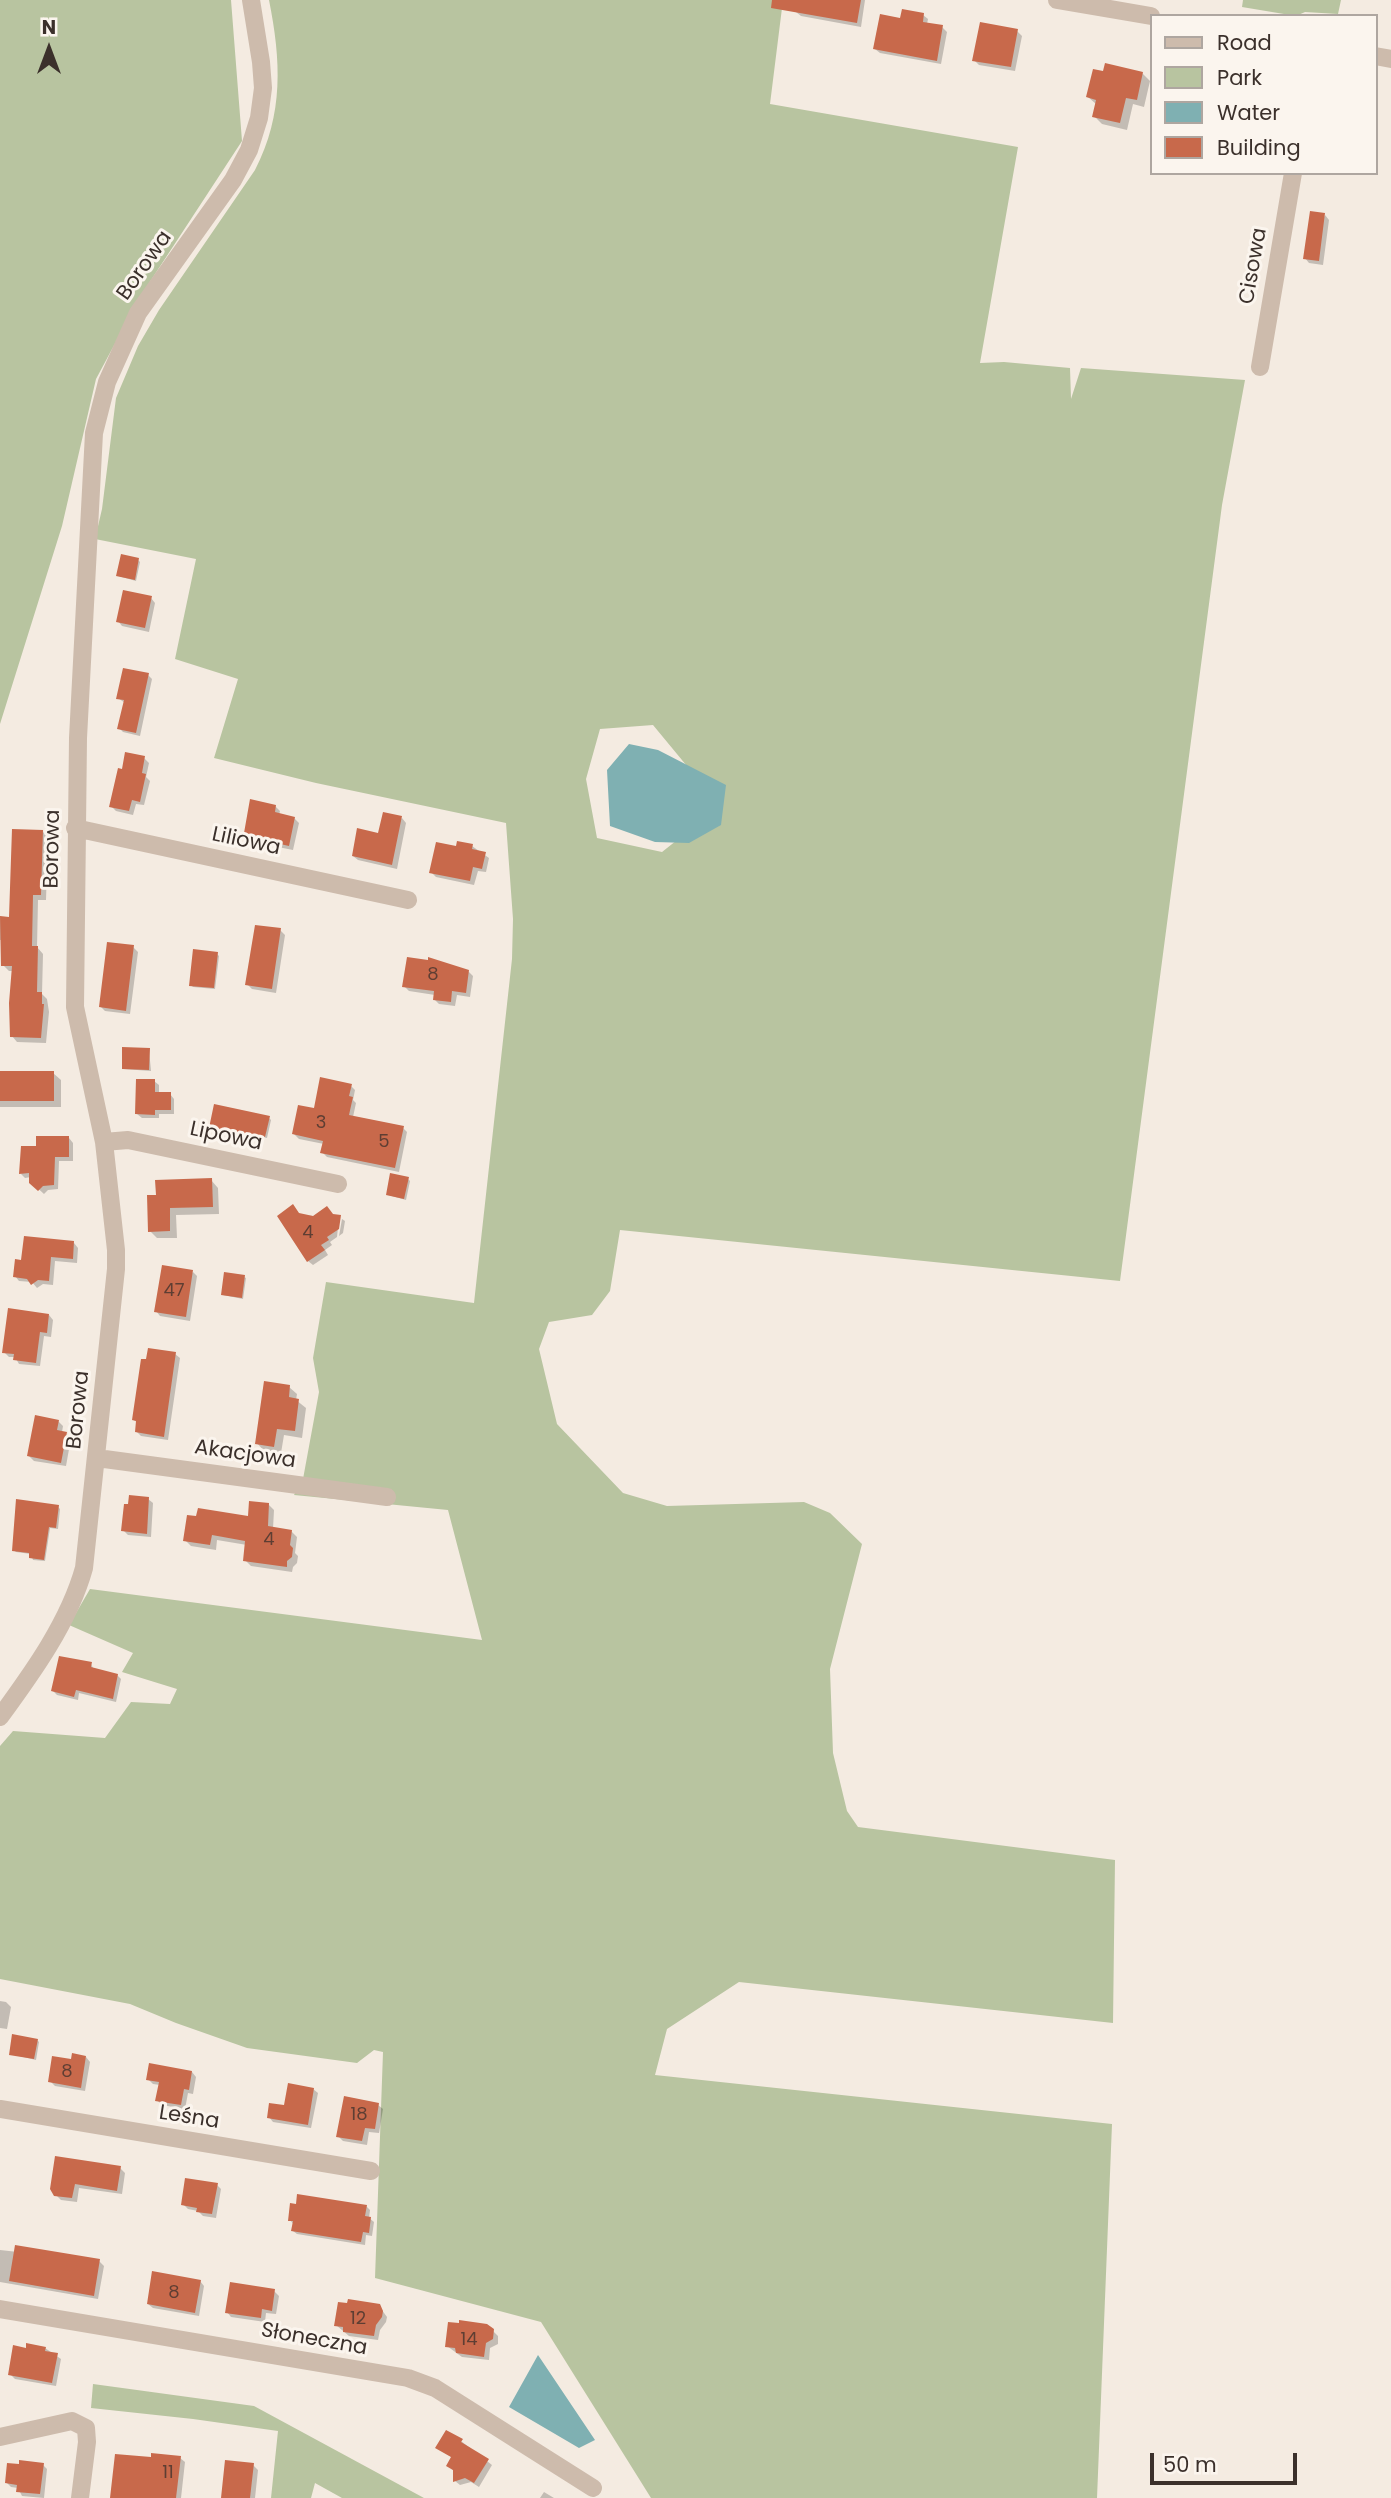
<!DOCTYPE html>
<html>
<head>
<meta charset="utf-8">
<style>
  body { margin:0 }
  #map { position:relative; width:1391px; height:2498px; overflow:hidden; background:#f4ebe1; font-family:Poppins,sans-serif }
  canvas { display:block }
  .legend { position:absolute; left:1150px; top:14px; width:228px; height:161px; box-sizing:border-box; background:#fbf5ee; border:2px solid #aea6a0; margin:0; padding:9px 12px; list-style:none; font-size:21px; color:#3b302b }
  .legend li { display:flex; align-items:center; gap:14px; height:35px }
  .legend b { width:35px; border:2px solid #aea6a0 }
  .north { position:absolute; left:14px; top:14px; width:70px; height:70px; -webkit-text-stroke:5px #fbf5ee; paint-order:stroke; rotate:0deg; font-size:19px; font-weight:700; line-height:28px; text-align:center; color:#3b302b }
  .north::after { content:''; display:block; margin:auto; width:24px; height:32px; background:#3b302b; clip-path:polygon(50% 0,100% 100%,50% 72%,0 100%) }
  .scale { position:absolute; left:1150px; top:2453px; width:147px; height:32px; box-sizing:border-box; border:4px solid #3b302b; border-top:0; padding-left:9px; font-size:21px; line-height:24px; white-space:nowrap; color:#3b302b; -webkit-text-stroke:5px #fbf5ee; paint-order:stroke }
</style>
</head>
<body>
<div id="map">
<canvas width="1391" height="2498"></canvas>
<ul class="legend">
<li><b style="height:9px;background:#cdbbac"></b>Road</li>
<li><b style="height:19px;background:#b8c4a0"></b>Park</li>
<li><b style="height:19px;background:#7fb0b2"></b>Water</li>
<li><b style="height:19px;background:#c8694b"></b>Building</li>
</ul>
<div class="north">N</div>
<div class="scale">50 m</div>
</div>
<script>
const c = document.querySelector('canvas').getContext('2d');
c.lineJoin = 'round';
function paint(path, color) { c.fillStyle = color; c.fill(path, 'evenodd'); }
function strokePath(path, color, width, dash) { c.strokeStyle = color; c.lineWidth = width; c.lineCap = dash ? 'butt' : 'round'; c.setLineDash(dash || []); c.stroke(path); }
function label(font, color, halo, rows, align = 'center') {
  c.font = font + ' Poppins,sans-serif'; c.lineWidth = 6; c.setLineDash([]); c.textBaseline = 'middle'; c.strokeStyle = halo; c.fillStyle = color; for (const [text, x, y, turn = 0] of rows) {
    c.save(); c.translate(x, y); c.rotate((+turn || 0) * Math.PI / 180); c.textAlign = isNaN(turn) ? turn : align; if (halo) c.strokeText(text, 0, 0); c.fillText(text, 0, 0); c.restore();
  }
}
paint(new Path2D(`
  M0,0H231L242,141L140,297L96,379L62,526L0,724Z
  M269,0H783L770,104L1018,147L980,363L1004,362L1070,368L1071,399L1081,368L1245,380L1222,505L1120,1281L620,1230L610,1291L592,1315L549,1322L539,1349L557,1424L623,1493L667,1506L804,1502L830,1513L862,1544L830,1669L833,1753L847,1811L858,1827L1115,1860L1113,2023L739,1982L667,2029L655,2075L1112,2124L1097,2498H651L541,2322L375,2278L383,2052L374,2050L357,2063L247,2048L176,2023L130,2004L0,1979V1746L13,1731L105,1738L131,1702L170,1704L177,1689L122,1672L133,1653L69,1625L90,1589L482,1640L448,1510L294,1495L303,1479L319,1392L313,1358L326,1282L474,1303L512,959L513,919L506,823L316,783L214,758L238,679L175,659L196,559L95,539L102,509L116,398L138,346L159,310L255,170C284,114 281,60 269,0ZM653,725L720,806L662,852L597,838L586,779L600,729Z
  M1243,0H1341L1338,14L1305,12L1296,16L1242,7Z
  M93,2384L254,2406L424,2498H342L315,2483L311,2498H271L278,2431L193,2419L91,2408Z`), '#b8c4a0');
paint(new Path2D(`
  M629,744L658,750L726,785L721,825L689,843L655,842L610,826L607,770Z
  M538,2355L595,2440L579,2448L509,2407Z`), '#7fb0b2');
paint(new Path2D(`
  M798,0H865L861,27L801,16L796,12Z
  M923,15L928,19L927,24L942,27L947,32L941,64L880,53L875,49L902,20Z
  M1017,31L1022,36L1015,71L979,65L974,60Z
  M1142,73L1150,81L1144,107L1133,104L1127,130L1102,124L1094,116L1096,104L1088,97Z
  M1325,215L1329,220L1323,265L1309,263L1305,258Z
  M138,560L140,562L136,581L118,576Z
  M151,598L155,603L149,632L122,626L118,621Z
  M148,675L152,679L140,736L123,732L119,728L125,703L118,698Z
  M144,758L149,763L146,777L150,781L144,805L136,804L133,815L116,811L111,806Z
  M275,806L280,811L279,815L294,818L299,823L293,850L273,846L268,841L250,837L245,832Z
  M402,818L406,823L397,869L358,860L353,856Z
  M42,831L48,837L46,900H38L37,947L43,954L42,994L47,999L49,1012L46,1043L17,1042L12,1036L13,971H9L3,965L4,940H0V918H11Z
  M472,846L489,858L486,872L478,871L474,885L436,877L431,872L457,848Z
  M280,930L285,935L276,993L252,989L247,984Z
  M133,947L138,952L130,1014L105,1011L100,1006Z
  M217,954L219,956L215,989L193,987L191,985Z
  M468,971L473,976L470,997L457,995L455,1006L439,1004L434,999L435,995L409,991L404,986Z
  M149,1050L151,1071L123,1069Z
  M0,1073H53L61,1080V1107H0Z
  M154,1081L159,1085V1094H170L174,1099V1114H159V1118H142L137,1114Z
  M351,1086L355,1090L353,1100L356,1103L353,1117L403,1128L407,1132L399,1172L327,1157L322,1152L324,1144L299,1139L294,1134L315,1110Z
  M269,1118L271,1120L267,1138L241,1132L240,1135L211,1127Z
  M69,1138L73,1143V1161H59L58,1189L48,1190L44,1194L31,1182V1177L25,1178L21,1174L37,1148Z
  M408,1179L410,1181L406,1200L388,1195Z
  M211,1180L218,1188L219,1214L176,1215L177,1238H157L150,1231L158,1196Z
  M300,1215L342,1218H339L337,1237L330,1242L332,1245L325,1250L328,1255L313,1265L308,1261Z
  M342,1219L345,1221L343,1233L339,1236Z
  M74,1243L78,1248L77,1263L55,1261L53,1285L43,1284L37,1288L32,1282L19,1281L15,1276L23,1262Z
  M193,1272L197,1276L190,1321L160,1316L156,1311Z
  M244,1277L246,1278L243,1299L223,1295Z
  M49,1315L53,1320L51,1337L44,1336L40,1366L19,1364L15,1357H9L4,1352Z
  M175,1354L180,1358L168,1440L141,1436L136,1431L138,1423L134,1420Z
  M289,1387L297,1394L296,1400L306,1408L302,1438L284,1435L281,1453L264,1451L257,1443Z
  M58,1421L63,1426L62,1432L71,1438L66,1466L34,1461L29,1456Z
  M148,1499L153,1503L151,1537L128,1535L123,1530Z
  M268,1504L274,1510L273,1529L291,1531L297,1537L295,1553L298,1556L297,1563L293,1567L292,1572L251,1566L245,1560L247,1545L217,1540L216,1550L191,1546L185,1540L249,1518Z
  M58,1507L60,1509L58,1529L50,1528L45,1561L33,1560L31,1554L16,1552L14,1550Z
  M91,1664L94,1670L117,1675L121,1679L116,1702L79,1693L78,1700L57,1695L53,1691Z
  M0,2001L6,2002L11,2007L7,2029L0,2028Z
  M37,2040L39,2042L36,2060L10,2054Z
  M86,2057L90,2062L85,2091L55,2086L50,2081Z
  M192,2072L196,2077L193,2094L188,2093L185,2109L162,2105L157,2100L160,2085L153,2084L148,2079Z
  M313,2089L318,2093L311,2128L273,2122L269,2117Z
  M378,2105L383,2109L379,2133L369,2132L367,2145L343,2141L338,2136Z
  M57,2158L120,2168L125,2173L122,2194L79,2188L77,2202L61,2200L55,2194Z
  M217,2185L221,2189L216,2218L203,2216L198,2211L188,2209L183,2204Z
  M366,2206L370,2210L369,2218L374,2222L372,2236L366,2235L365,2245L297,2234L293,2231L294,2225L290,2220Z
  M0,2250L99,2261L104,2266L98,2299L0,2282Z
  M200,2281L204,2286L199,2316L153,2308L148,2304Z
  M274,2291L279,2296L276,2314L266,2313L265,2322L231,2317L227,2312Z
  M379,2306L387,2317L386,2322L380,2330L378,2340L349,2336L336,2325Z
  M493,2331L498,2336V2344L490,2348L489,2360L462,2357L447,2346Z
  M45,2348L61,2359L56,2386L15,2379L10,2374L27,2350Z
  M461,2441L492,2465L479,2487L471,2482L460,2485L455,2481V2472L448,2466L453,2458L437,2448Z
  M180,2458L185,2462L181,2498H112L152,2459Z
  M43,2465L47,2469L44,2498L22,2496L18,2488L11,2487L7,2483Z
  M253,2465L258,2470L255,2498H223Z
  M544,2492L554,2498H540Z`), '#0003');
paint(new Path2D(`
  M772,0H861L857,23L771,8Z
  M902,9L924,13L923,22L943,25L937,61L873,49L880,14L900,18Z
  M980,22L1018,29L1011,67L972,61Z
  M1105,63L1143,72L1137,100L1126,98L1120,123L1092,117L1096,100L1086,97L1093,69L1103,71Z
  M1310,211L1325,213L1319,261L1303,259Z
  M121,554L139,558L135,580L116,576Z
  M123,590L152,596L145,628L116,622Z
  M123,668L149,673L136,733L117,729L124,700L116,699Z
  M125,752L145,756L142,773L146,774L140,802L132,800L129,811L109,807L118,768L122,769Z
  M250,799L276,805L275,812L295,817L289,846L267,841L268,838L244,833Z
  M383,812L402,816L392,865L352,856L357,828L378,833Z
  M12,829L43,830L41,895H33L32,946H38L37,992H42V1004H44L41,1038L10,1037L9,1003L12,966H1L0,916L9,917Z
  M457,841L473,844L472,849L486,852L482,869L473,867L470,881L429,873L436,842L456,846Z
  M255,925L281,928L272,989L245,985Z
  M107,942L134,945L126,1011L99,1007Z
  M193,949L218,952L214,988L189,986Z
  M407,957L428,960V957L469,970L466,993L452,991L451,1002L433,1000L434,991L402,987Z
  M122,1047L150,1048L149,1070L122,1069Z
  M0,1071H54V1101H0Z
  M320,1077L352,1084L349,1096L353,1097L349,1115L404,1126L395,1168L320,1153L323,1141L292,1134L298,1105L314,1108Z
  M136,1079H155V1092H171V1110H155V1115L135,1114Z
  M214,1104L270,1116L265,1137L209,1128Z
  M36,1136H69V1157H55L54,1185L43,1186L38,1191L29,1183V1173L19,1174L21,1146H36Z
  M390,1173L409,1177L404,1199L386,1195Z
  M212,1178L213,1207L170,1208V1231L148,1232L147,1195H156L155,1180Z
  M293,1204L299,1213L313,1216L327,1206L333,1214L341,1215L339,1229L327,1237L329,1240L321,1245L325,1250L307,1262L277,1216Z
  M24,1236L74,1241L73,1259L51,1257L49,1281L38,1280L31,1285L27,1279L13,1277L15,1259L21,1260Z
  M162,1265L193,1270L186,1317L154,1312Z
  M224,1272L245,1275L242,1298L221,1295Z
  M8,1308L49,1314L47,1333L40,1332L36,1363L13,1360L14,1354L2,1353Z
  M148,1348L176,1352L164,1437L135,1432L136,1421L132,1420L141,1359H146Z
  M264,1381L290,1385L289,1397L299,1399L295,1431L277,1429L274,1447L255,1444Z
  M35,1415L59,1420L57,1430L67,1432L61,1463L27,1456Z
  M129,1495L149,1497L147,1534L121,1531L124,1504H128Z
  M16,1499L59,1505L56,1528L49,1527L44,1560L29,1558V1553L12,1551Z
  M249,1501L269,1503L268,1526L292,1530L290,1545L293,1548L292,1557L287,1561V1567L243,1561L245,1541L212,1535L210,1545L183,1541L187,1515L196,1516L198,1508L248,1516Z
  M59,1656L92,1662L91,1667L118,1674L113,1699L76,1690L74,1697L51,1691Z
  M12,2034L38,2039L34,2059L9,2055Z
  M72,2053L86,2056L81,2088L48,2082L52,2056L71,2059Z
  M149,2063L192,2071L189,2090L184,2089L181,2105L155,2101L159,2082L146,2080Z
  M288,2083L314,2088L308,2125L267,2118L269,2103L284,2105Z
  M344,2096L379,2103L375,2129L365,2128L362,2141L336,2137Z
  M55,2156L121,2166L117,2191L75,2184L72,2198L54,2196L50,2189Z
  M185,2178L218,2183L212,2214L196,2212L197,2208L181,2205Z
  M297,2194L367,2205L365,2216L371,2217L369,2233L363,2232L361,2242L291,2231L293,2221H288L290,2203L296,2204Z
  M15,2245L100,2259L94,2296L9,2281Z
  M152,2271L201,2280L195,2313L147,2304Z
  M230,2282L275,2289L272,2311L262,2309L261,2318L225,2313Z
  M348,2299L380,2304L383,2311L382,2317L376,2325L374,2336L343,2332V2327L334,2326L338,2302L347,2303Z
  M459,2320L487,2324L494,2329L493,2339L486,2343L484,2357L456,2353L455,2348L445,2347L448,2322L459,2323Z
  M26,2343L46,2347L45,2351L58,2353L52,2383L8,2375L13,2345L26,2348Z
  M446,2430L463,2439L461,2442L489,2459L474,2483L465,2478L453,2482V2470L446,2466L451,2457L435,2448Z
  M151,2453L181,2456L176,2498H110L115,2454L151,2457Z
  M19,2460L44,2463L40,2494L16,2492L17,2485L5,2483L7,2463L19,2464Z
  M225,2460L254,2463L250,2498H221Z`), '#c8694b');
strokePath(new Path2D(`
  M1057,0L1151,16
  M1375,56L1391,59
  M1260,367L1293,173
  M75,828L408,900
  M104,1142L128,1140L338,1184
  M97,1458L387,1497
  M0,1717C33,1672 69,1622 84,1568L116,1269V1250L104,1142L75,1007L78,738L94,433L107,382L138,313L233,180L249,150L259,118L263,88L261,62L251,0
  M0,2109L371,2171
  M0,2309L408,2378L435,2388L593,2488
  M0,2437L72,2421L86,2428L87,2442L80,2498`), '#cdbbac', 18);
label('18px', '#5e3e33', null, [
  ["8",433,975],
  ["3",321,1123],
  ["5",384,1142],
  ["4",308,1233],
  ["47",174,1291],
  ["4",269,1540],
  ["8",67,2072],
  ["18",359,2115],
  ["8",174,2293],
  ["12",358,2319],
  ["14",469,2340],
  ["11",168,2473]
]);
label('21px', '#3b302b', '#fbf5ee', [
  ["Borowa",145,266,-55],
  ["Cisowa",1254,266,-80],
  ["Liliowa",246,842,12],
  ["Borowa",53,849,-89],
  ["Lipowa",226,1137,12],
  ["Borowa",79,1410,-84],
  ["Akacjowa",245,1455,8],
  ["Leśna",189,2118,9],
  ["Słoneczna",314,2340,10]
]);
</script>
</body>
</html>
